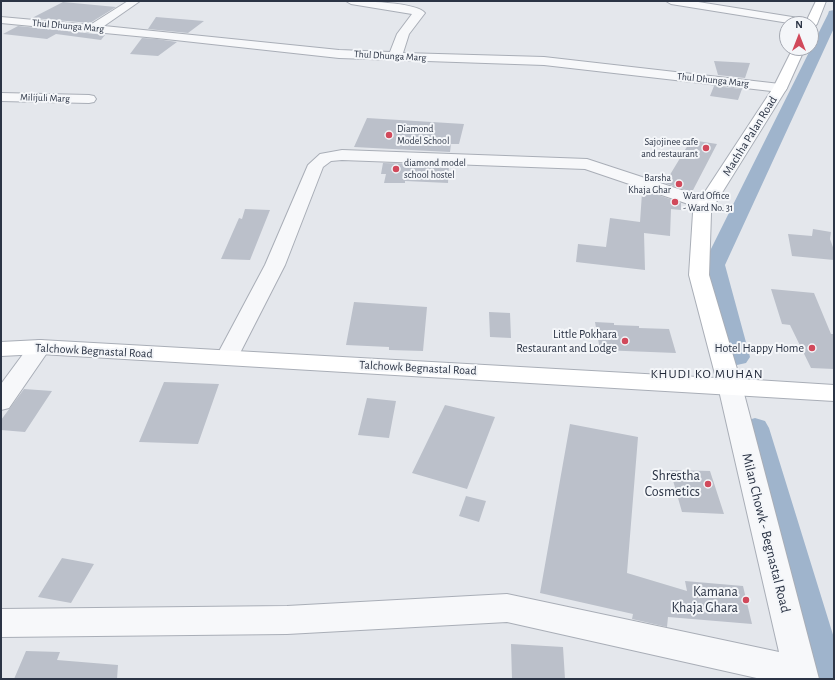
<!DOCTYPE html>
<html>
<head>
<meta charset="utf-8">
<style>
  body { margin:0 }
  #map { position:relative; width:835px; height:680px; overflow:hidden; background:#e4e7ec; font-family:"Alegreya Sans",sans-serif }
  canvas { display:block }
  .frame { position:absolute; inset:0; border:2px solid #2b3445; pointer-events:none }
  .north { position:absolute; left:779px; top:16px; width:40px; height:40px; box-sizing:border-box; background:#f4f6f9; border:1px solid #a4a8b1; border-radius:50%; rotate:0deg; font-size:11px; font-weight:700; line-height:16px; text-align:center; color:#2b3445 }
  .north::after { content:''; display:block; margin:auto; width:14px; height:18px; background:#d1495b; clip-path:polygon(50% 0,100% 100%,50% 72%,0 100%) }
</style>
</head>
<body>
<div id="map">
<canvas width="835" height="680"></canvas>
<div class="frame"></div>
<div class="north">N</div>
</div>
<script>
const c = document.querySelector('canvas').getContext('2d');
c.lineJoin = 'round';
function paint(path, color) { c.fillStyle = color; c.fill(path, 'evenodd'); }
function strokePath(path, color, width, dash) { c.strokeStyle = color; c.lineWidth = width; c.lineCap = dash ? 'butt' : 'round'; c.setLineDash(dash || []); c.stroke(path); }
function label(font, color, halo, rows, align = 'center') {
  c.font = font + ' "Alegreya Sans",sans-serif'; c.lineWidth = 4; c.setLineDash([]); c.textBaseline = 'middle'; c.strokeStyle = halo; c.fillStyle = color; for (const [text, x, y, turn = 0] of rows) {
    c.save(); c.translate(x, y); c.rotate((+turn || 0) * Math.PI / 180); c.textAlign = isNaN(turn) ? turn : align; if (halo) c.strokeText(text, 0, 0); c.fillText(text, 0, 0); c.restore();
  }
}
paint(new Path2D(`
  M834,10V28L725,265L750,357L746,363L737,365L728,363L724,357L703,265L828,14L829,11Z
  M755,418L765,421L769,428L834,638V679H809L741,428L745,421Z`), '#9fb4cc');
paint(new Path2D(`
  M63,2L116,7L90,23L32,18Z
  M156,17L204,21L188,33L148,29Z
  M18,26L105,35L101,40L56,34L47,39L3,34Z
  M142,38L157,39L177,42L158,56L130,54Z
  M714,61L750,63L745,78L718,75Z
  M714,86L742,89L738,100L710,96Z
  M367,118L464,124L459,144H451L450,152L354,147Z
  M691,140L717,144L692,192L665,183Z
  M383,163L449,165L448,183L405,181V183H384L386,174H381Z
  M642,193L655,194L681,203V210L671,209L670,236L644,233L645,270L576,262L578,244L606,247L610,218L640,222Z
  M245,209L270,210L250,260L221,259L239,218L242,219Z
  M813,229L831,232L830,239L834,250V260L792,256L788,234L812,236Z
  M771,289L814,293L831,334H834V369L811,368L790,325L782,324Z
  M354,302L427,307L423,351L389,350V347L346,345Z
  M489,312L510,313L511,338L490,337Z
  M595,322L614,323V325L639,326V328L669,329L676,353L600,350Z
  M164,382L219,384L198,444L139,442Z
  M24,389L52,391L25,432L1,430V420Z
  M367,398L396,401L389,438L358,435Z
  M445,405L495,417L467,489L412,473Z
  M570,424L638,437L627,573L687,591L685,581L743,586L752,624L668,617L667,627L632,619L633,614L540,593Z
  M670,470L710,471L724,514L682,512Z
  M466,496L486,501L479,522L459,516Z
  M62,558L94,564L71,603L38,597Z
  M511,644L563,647L565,679H512Z
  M26,651L60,652L57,660L118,665L117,679H14Z`), '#bbc0ca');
const street = new Path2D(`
  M128,1H140L104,26L339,50L390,52L397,34L412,14L351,4L346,1C360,1 417,2 425,13L409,34L403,53L544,57L780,84L785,85L787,88L785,91L780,92L544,65L339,58L157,38L1,23V17L90,25Z
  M666,1H692L811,20L815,21L817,23L815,25L811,26V24H795L671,4Z
  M1,93L89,95L94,96L96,99L94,102L89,103L1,101Z
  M342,150L587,159L712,200L715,204L712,208L706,209L700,208L585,169L342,160L331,161L323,167L285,265L238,357L235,362L227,364L219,362L216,357L265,265L308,165L320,154Z
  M40,340L48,342L51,347L9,408L1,410V384L32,342Z
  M730,378L738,380L742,386L819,679H761L507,622L287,634L1,637V609L287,606L507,594L779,652L718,386L722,380Z`);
const secondary = new Path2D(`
  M816,1H826L817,24L815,26L811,27V24H805Z
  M793,48H805L787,88L715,204L711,213L709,275L740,379L834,385V401L40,354L1,356V342L40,340L716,378L689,275L693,213L697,204L773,88Z`);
strokePath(street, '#a9aeb7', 2);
strokePath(secondary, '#a9aeb7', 2);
paint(street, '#f7f8fa');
paint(secondary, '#fff');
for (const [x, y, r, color] of [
  [389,135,4,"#d1495b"],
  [706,148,4,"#d1495b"],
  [396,169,4,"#d1495b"],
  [679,184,4,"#d1495b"],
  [675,202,4,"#d1495b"],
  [625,341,4,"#d1495b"],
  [812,348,4,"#d1495b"],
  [708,484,4,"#d1495b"],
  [746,600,4,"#d1495b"]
]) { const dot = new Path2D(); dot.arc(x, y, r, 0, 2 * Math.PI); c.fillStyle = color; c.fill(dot); strokePath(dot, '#f4f6f9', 1.5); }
label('10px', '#2b3445', '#f4f6f9', [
  ["Thul Dhunga Marg",68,26,5],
  ["Thul Dhunga Marg",390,56,3],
  ["Thul Dhunga Marg",713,80,6],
  ["Milijuli Marg",45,98,2]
]);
label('10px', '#2b3445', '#f4f6f9', [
  ["Diamond",397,129],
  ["Model School",397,141],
  ["Sajojinee cafe",698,142,"right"],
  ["and restaurant",698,154,"right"],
  ["diamond model",404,163],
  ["school hostel",404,175],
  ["Barsha",671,178,"right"],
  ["Khaja Ghar",671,190,"right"],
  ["Ward Office",683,196],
  ["- Ward No. 31",683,208]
], 'left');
label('12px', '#2b3445', '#f4f6f9', [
  ["Machha Palan Road",750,136,-58],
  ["Talchowk Begnastal Road",94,351,3],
  ["Talchowk Begnastal Road",418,368,3]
]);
label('12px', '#2b3445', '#f4f6f9', [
  ["Little Pokhara",617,334],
  ["Restaurant and Lodge",617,348],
  ["Hotel Happy Home",804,348]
], 'right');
c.letterSpacing = '1px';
label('13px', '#1d2536', '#f4f6f9', [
  ["KHUDI KO MUHAN",707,374]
]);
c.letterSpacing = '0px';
label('14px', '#2b3445', '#f4f6f9', [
  ["Shrestha",700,476],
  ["Cosmetics",700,492],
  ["Kamana",738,592],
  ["Khaja Ghara",738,608]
], 'right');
label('14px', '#2b3445', '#f4f6f9', [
  ["Milan Chowk - Begnastal Road",766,533,76]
]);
</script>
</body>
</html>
